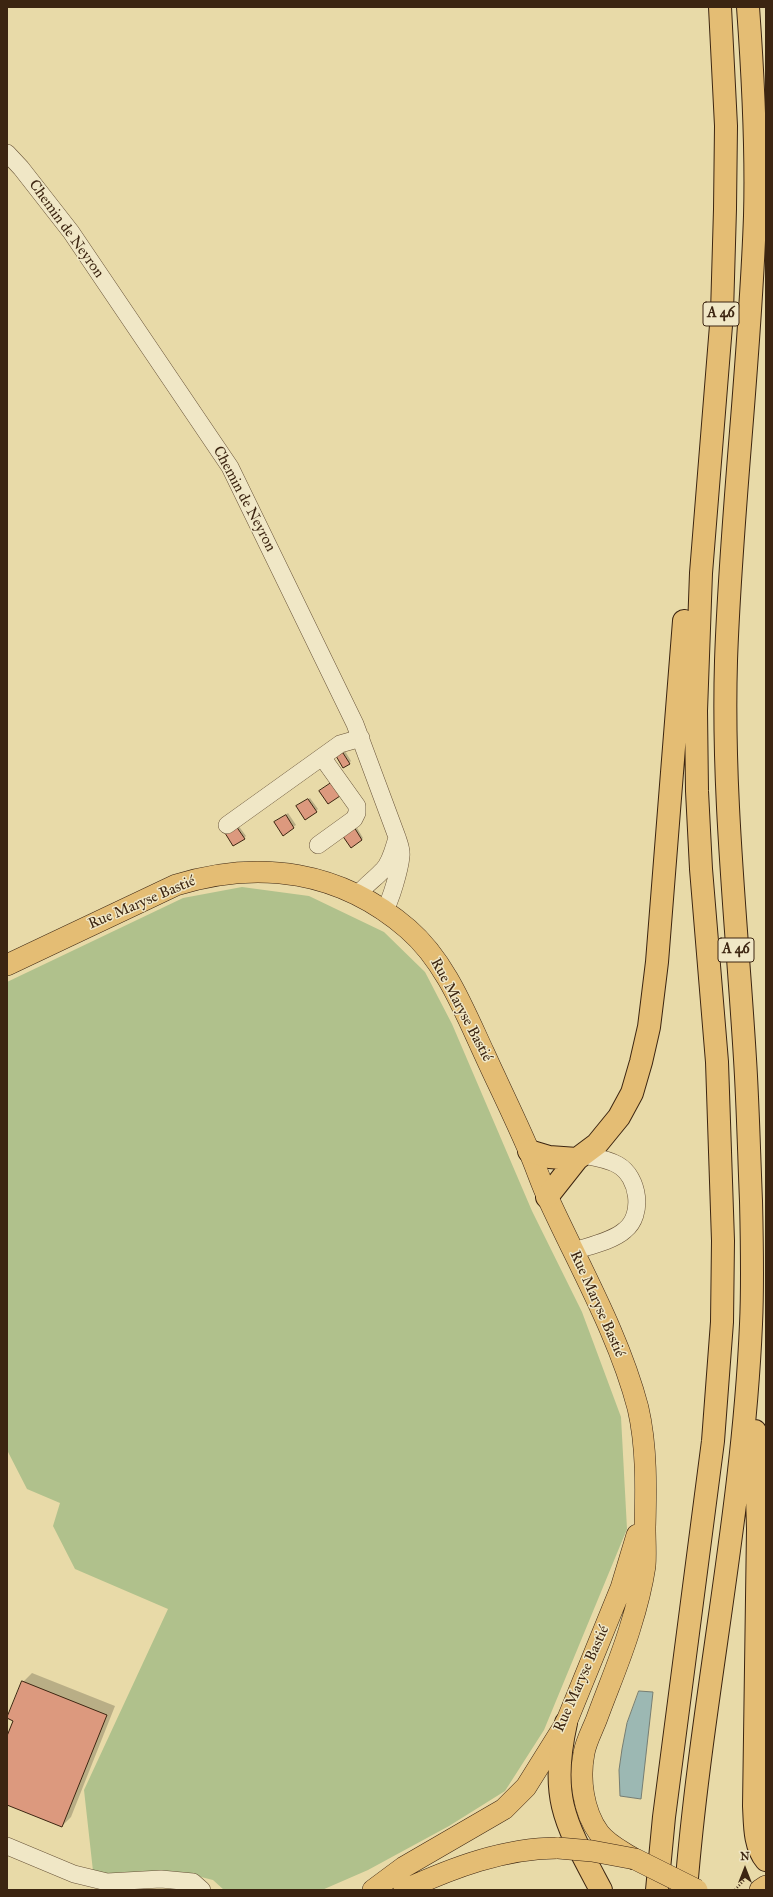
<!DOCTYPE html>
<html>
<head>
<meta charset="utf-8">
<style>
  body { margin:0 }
  #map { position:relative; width:773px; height:1897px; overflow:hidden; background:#e8daa8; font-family:"IM FELL Great Primer",serif }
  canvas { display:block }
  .frame { position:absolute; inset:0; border:8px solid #3c2511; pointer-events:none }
  .north { position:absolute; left:725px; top:1849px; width:40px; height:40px; -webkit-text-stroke:3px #f0e7c6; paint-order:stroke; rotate:0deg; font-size:11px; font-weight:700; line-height:16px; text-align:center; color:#3c2511 }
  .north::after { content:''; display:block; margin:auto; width:14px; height:18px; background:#3c2511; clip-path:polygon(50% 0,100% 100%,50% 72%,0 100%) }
</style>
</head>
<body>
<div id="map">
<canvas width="773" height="1897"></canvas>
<div class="frame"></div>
<div class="north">N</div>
</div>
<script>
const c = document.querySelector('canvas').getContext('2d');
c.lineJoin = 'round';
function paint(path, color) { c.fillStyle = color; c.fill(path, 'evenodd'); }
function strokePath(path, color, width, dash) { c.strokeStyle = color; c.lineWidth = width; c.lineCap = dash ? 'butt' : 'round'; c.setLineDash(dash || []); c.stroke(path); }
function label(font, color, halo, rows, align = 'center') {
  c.font = font + ' "IM FELL Great Primer",serif'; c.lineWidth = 3; c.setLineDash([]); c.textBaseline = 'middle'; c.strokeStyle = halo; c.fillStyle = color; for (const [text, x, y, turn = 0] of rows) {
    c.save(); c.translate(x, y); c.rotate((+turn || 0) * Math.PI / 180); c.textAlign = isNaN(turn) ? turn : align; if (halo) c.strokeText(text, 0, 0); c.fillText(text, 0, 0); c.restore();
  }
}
paint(new Path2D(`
  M242,887L309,896L384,932L425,972L452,1024L532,1211L582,1312L621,1417L627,1529L544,1730L505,1791L449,1826L368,1870L322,1890H224L213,1880L181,1872L147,1876L94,1880L84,1790L168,1609L75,1569L53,1526L60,1503L27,1489L7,1450V982L183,898Z`), '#b0c18c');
const water = new Path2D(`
  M639,1691L653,1692L641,1799L620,1796L619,1770L622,1749L627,1723Z`);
paint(water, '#9cb8b3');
strokePath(water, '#767d72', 1);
paint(new Path2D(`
  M345,751L351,761L349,763L339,755Z
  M310,798L318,809L316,811L299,805Z
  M288,813L296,825L283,834L277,821Z
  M238,825L246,836L244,838L226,833Z
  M356,826L363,838L362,839L345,833Z
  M32,1673L115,1706L71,1817L62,1826L7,1804V1739L14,1721L8,1719L23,1682Z`), '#0003');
const building = new Path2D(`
  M343,753L350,764L343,768L336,756Z
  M331,783L340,796L328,804L319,791Z
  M308,799L317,812L305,820L296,806Z
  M286,815L294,828L283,836L274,822Z
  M236,826L245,839L233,846L225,833Z
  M354,827L362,840L351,848L342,835Z
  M22,1681L107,1715L62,1827L7,1805V1736L13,1721L7,1718Z`);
paint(building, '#dc997e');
strokePath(building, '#3c2511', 1);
const minor = new Path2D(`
  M7,153L21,168L71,232L230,467L355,724L397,837C399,843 402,850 401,856C400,868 391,901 384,911
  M227,825L340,744L361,738
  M318,845L354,819L357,813V806L322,757
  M358,895C365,885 375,879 383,870C390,863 393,851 396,841
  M574,1251C589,1246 613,1241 625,1230C644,1215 639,1177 618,1165C608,1159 594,1157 583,1155
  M7,1846L74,1874L107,1882L161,1879L193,1882L202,1890`);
const major = new Path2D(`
  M7,965L176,885C260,859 341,871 408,929C445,961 464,1010 484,1053C499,1086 515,1118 529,1151C536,1167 541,1183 548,1198C579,1266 619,1335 638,1408C647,1447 646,1489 645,1528C645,1541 646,1554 645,1566C642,1586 636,1609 630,1628C621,1658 608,1688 597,1718C593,1729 586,1741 584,1753C579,1779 583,1811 599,1833C608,1845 622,1851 634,1859
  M373,1890L404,1867L504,1809L526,1787L566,1723L621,1588L637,1535
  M404,1890C452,1868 504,1848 558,1848
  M760,1890L766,1886`);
const highway = new Path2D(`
  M529,1151L549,1157L577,1159
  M547,1197L577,1159L597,1144L619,1117L632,1093L641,1062L649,1027L657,962L684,621
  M755,1431L758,1529L754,1806C755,1823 754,1846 766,1860
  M566,1723C549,1799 566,1824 601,1890
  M657,1890L664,1817L713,1441L722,1322L723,1241L717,1062L701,869L697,791L696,711L701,573L722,313L725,209L726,126L720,7
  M686,1890C701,1701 743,1514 751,1324C753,1283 752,1242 751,1201C749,1154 748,1106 745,1059C737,926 722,794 726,661C731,512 750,364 755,216C757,146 753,76 748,7`);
strokePath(minor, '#675237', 18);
strokePath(major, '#3c2511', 22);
strokePath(highway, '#3c2511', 24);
strokePath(new Path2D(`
  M735,1890L744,1880`), '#3c2511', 2.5, [1, 2]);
strokePath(minor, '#f0e7c6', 17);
strokePath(major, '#e4bd74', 21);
strokePath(highway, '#e4bd74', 22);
const majorBridge = new Path2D(`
  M558,1848L592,1851L635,1859L697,1890`);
strokePath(majorBridge, '#3c2511', 22, []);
strokePath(majorBridge, '#e4bd74', 21);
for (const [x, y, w] of [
  [721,314,36],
  [736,950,36]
]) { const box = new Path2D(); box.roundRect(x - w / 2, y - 12, w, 24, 3); c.fillStyle = '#f0e7c6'; c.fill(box); strokePath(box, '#3c2511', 1); }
label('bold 14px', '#3c2511', null, [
  ["A 46",721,314],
  ["A 46",736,950]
]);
label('15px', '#3c2511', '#f0e7c6', [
  ["Chemin de Neyron",66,229,54],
  ["Chemin de Neyron",244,499,62],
  ["Rue Maryse Bastié",142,903,-23],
  ["Rue Maryse Bastié",461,1010,62],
  ["Rue Maryse Bastié",597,1304,66],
  ["Rue Maryse Bastié",582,1679,-66]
]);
</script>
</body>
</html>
